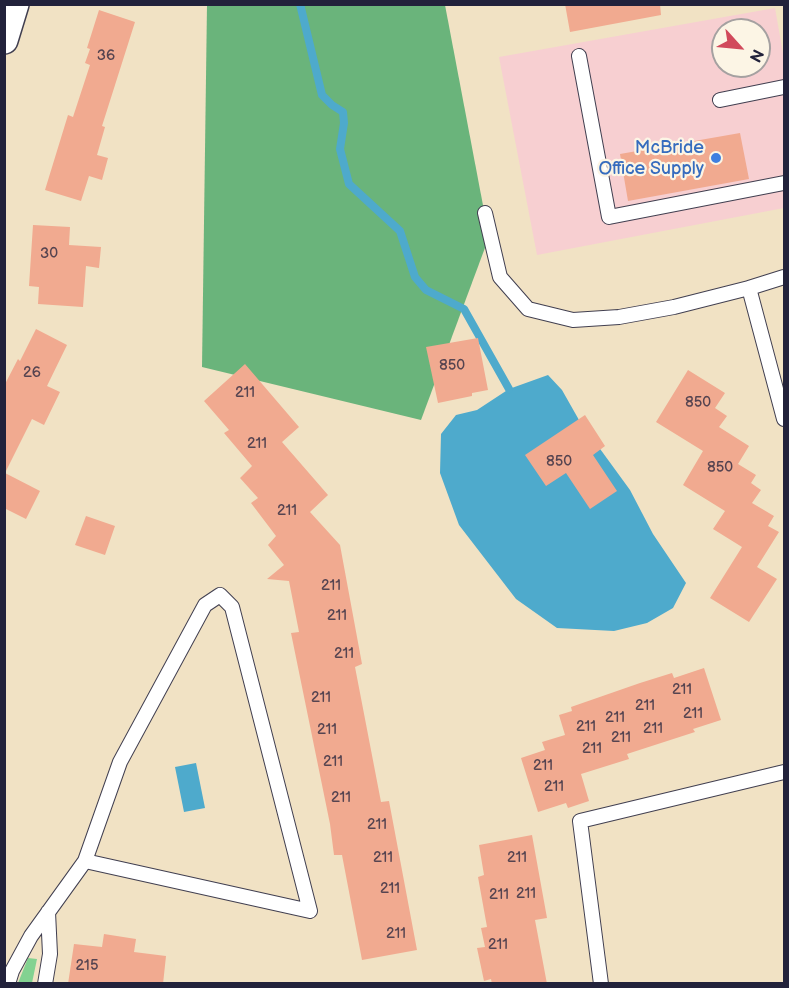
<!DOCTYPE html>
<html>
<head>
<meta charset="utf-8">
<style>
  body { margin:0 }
  #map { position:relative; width:789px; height:988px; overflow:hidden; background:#f1e2c4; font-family:"Balsamiq Sans",sans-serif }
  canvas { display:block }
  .frame { position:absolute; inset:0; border:6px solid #22223b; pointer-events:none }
  .north { position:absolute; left:711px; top:18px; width:60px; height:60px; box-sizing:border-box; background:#fcf5e5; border:2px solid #a5a1a1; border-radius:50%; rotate:117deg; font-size:16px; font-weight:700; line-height:24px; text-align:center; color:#22223b }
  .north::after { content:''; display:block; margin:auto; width:21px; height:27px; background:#d1495b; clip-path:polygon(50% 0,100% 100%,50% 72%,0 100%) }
</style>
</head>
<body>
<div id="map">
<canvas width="789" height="988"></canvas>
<div class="frame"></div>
<div class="north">N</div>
</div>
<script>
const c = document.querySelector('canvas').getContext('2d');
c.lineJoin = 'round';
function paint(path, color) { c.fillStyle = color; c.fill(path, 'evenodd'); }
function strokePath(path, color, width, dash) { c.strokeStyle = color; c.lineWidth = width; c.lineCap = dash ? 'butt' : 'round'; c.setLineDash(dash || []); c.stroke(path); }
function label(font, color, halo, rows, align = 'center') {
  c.font = font + ' "Balsamiq Sans",sans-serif'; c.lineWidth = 4.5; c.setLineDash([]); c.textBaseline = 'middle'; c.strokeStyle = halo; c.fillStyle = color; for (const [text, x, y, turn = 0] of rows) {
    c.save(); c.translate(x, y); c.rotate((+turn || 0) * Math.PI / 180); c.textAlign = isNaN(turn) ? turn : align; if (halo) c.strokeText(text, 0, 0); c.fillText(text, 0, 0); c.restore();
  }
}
paint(new Path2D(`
  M775,8L784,59V208L537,255L499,57ZM723,30H759V66H723Z`), '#f7cfd1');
paint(new Path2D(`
  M28,958L37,959L32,983H18Z`), '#83d291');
paint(new Path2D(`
  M207,5H445L489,237L421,420L202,367Z`), '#6ab47b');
paint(new Path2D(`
  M548,375L562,390L579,420L630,490L653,534L686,583L673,608L647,623L614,631L557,628L516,599L459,525L440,473L441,434L456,415L477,410L509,389Z
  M196,763L205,808L184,812L175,767Z`), '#4eaacc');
strokePath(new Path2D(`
  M300,4L322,95L332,105L343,112L344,123L340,149L349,184L400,231L415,277L426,290L464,309L509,389`), '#4eaacc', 8);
paint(new Path2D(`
  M565,4H660L661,15L570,32Z
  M99,10L135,22L102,126L105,127L97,155L108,158L102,180L89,176L81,201L45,190L68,115L73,117L90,65L85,63L90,49L87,48Z
  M740,133L749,179L628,201L620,154Z
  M33,225L70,227L69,245L101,247L99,268L86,266L83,307L38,304L39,287L29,286Z
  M36,329L67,345L47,386L60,392L44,425L32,419L5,473L40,491L26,519L4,508V386L18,359L20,361Z
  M478,338L488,390L472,393V396L438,403L426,347Z
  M245,364L299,427L282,442L328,495L310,512L340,545L362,664L355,667L381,802L389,801L417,950L362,960L342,855H334L330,824L291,633L299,632L289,581L267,579L284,565L268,545L276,536L251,503L258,498L240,478L252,466L224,433L229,430L204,401Z
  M688,370L725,393L715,408L727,416L719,427L749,446L738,464L756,475L751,483L761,490L752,503L774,516L768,526L779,532L757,567L777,579L749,622L710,598L742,547L713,529L725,511L683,485L703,451L656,422Z
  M585,415L605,446L593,455L617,491L590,509L566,473L546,486L525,455Z
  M86,516L115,526L105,555L75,545Z
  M704,668L721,720L693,729L695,732L627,754L629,759L581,774L589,801L568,808L566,803L538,812L521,758L545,750L542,742L565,735L559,715L572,711L571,707L640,683L672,673L674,678Z
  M532,835L547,918L535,920L547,984H492L491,979L484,981L477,948L485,947L481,928L487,927L478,877L484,875L479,845Z
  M104,934L136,939L134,952L166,956L163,984H68L74,944L102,947Z`), '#f1aa90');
const lane = new Path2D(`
  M579,56L609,217L784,183
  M720,100L784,87
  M485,213L500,277L528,309L573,320L619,317L674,307L749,288
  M784,277L749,288L784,419
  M8,984L12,971L31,936L85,861L120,762L205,605L220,595L232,607L310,911L85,861
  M45,984L50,954L48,912
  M601,984L580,821L784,772`);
const street = new Path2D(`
  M4,40L15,4`);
strokePath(lane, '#413f50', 16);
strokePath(street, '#413f50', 30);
strokePath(lane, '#fff', 14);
strokePath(street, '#fff', 27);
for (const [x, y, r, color] of [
  [716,158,6,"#3f7fe0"]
]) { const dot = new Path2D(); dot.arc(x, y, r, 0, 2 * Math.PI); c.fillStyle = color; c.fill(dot); strokePath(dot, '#fcf5e5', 2); }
label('15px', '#564450', null, [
  ["36",106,56],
  ["30",49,254],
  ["850",452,366],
  ["26",32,373],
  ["211",245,393],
  ["850",698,403],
  ["211",257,444],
  ["850",559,462],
  ["850",720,468],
  ["211",287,511],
  ["211",331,586],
  ["211",337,616],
  ["211",344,654],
  ["211",682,690],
  ["211",321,698],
  ["211",645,706],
  ["211",693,714],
  ["211",615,718],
  ["211",586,727],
  ["211",653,729],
  ["211",327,730],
  ["211",621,738],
  ["211",592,749],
  ["211",333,762],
  ["211",543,766],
  ["211",554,787],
  ["211",341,798],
  ["211",377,825],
  ["211",383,858],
  ["211",517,858],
  ["211",390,889],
  ["211",526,894],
  ["211",499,895],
  ["211",396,934],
  ["211",498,945],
  ["215",87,966]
]);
label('18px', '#366cbe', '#fcf5e5', [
  ["McBride",704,148],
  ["Office Supply",704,169]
], 'right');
</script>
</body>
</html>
